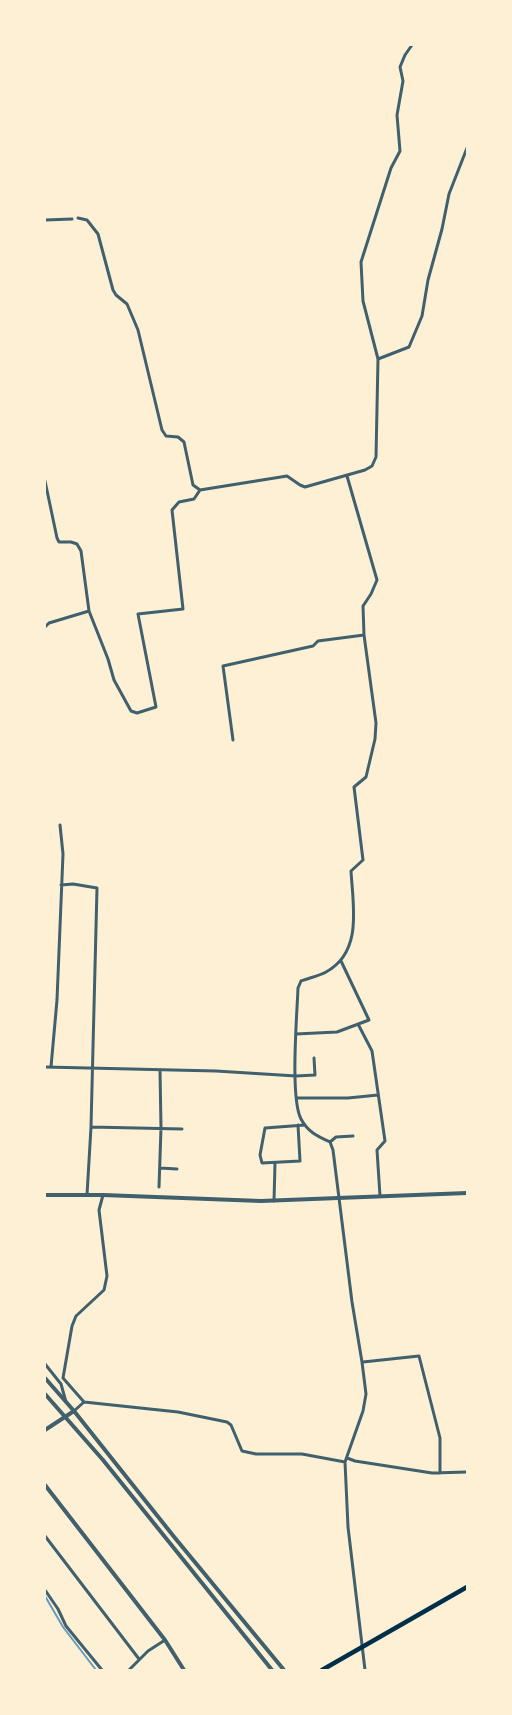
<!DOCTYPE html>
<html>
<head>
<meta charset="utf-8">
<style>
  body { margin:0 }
  #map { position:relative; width:512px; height:1715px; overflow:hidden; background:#fdf0d5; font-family:Figtree,sans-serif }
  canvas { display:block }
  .frame { position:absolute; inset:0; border:46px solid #fdf0d5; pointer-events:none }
</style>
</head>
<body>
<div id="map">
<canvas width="512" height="1715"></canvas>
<div class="frame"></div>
</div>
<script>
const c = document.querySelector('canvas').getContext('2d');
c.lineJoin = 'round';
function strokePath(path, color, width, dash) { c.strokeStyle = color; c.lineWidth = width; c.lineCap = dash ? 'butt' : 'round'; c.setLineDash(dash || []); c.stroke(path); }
strokePath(new Path2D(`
  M45,1596L63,1627L96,1670`), '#669bbc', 2);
strokePath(new Path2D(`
  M78,218L87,220L98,234L113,290L116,295L127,304L138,330L162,430L166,436L178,437L184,442L193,485L200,490
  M45,220L72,219
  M378,359L409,347L422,316L428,280L442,229L449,194L467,148
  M347,476L377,580L371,594L363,606L364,635L376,723L375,739L366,777L354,787L363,860L351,871C353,906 363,952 326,972C319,976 309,978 301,981L298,988C297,1015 290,1098 301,1119C308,1132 317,1136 330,1142L333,1150L352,1302L362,1362L366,1394L363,1411L345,1462L348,1527L365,1670
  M45,481L57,538L59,542H71L77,544L81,551L89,611L108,659L114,680L131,711L137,713L156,707L138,614L183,609L172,510L179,502L194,499L200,490L287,476L300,485L305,487L365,470L372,466L376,457L378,359L363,301L361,262L391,168L400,151L397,115L403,81L400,67L405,55L412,45
  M45,627L49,623L89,611
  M233,740L223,666L313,646L318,641L364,635
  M61,885L73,884L97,888L91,1127L87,1195
  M358,1024L372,1051L385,1141L377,1150L380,1196
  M296,1034L337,1032L369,1020L341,961
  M45,1067L216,1071L296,1076L315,1075L314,1058
  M51,1067L57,1000L63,854L60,825
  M297,1098H348L378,1095
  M298,1125L300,1161L262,1163L260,1155L265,1128L305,1125
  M91,1127L182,1129
  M330,1142L336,1137L353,1136
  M160,1168L177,1169
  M159,1187L161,1128L160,1070
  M274,1201L275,1163
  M363,1362L419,1356L440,1438V1473
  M45,1364L61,1384L66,1402
  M84,1402L178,1412L227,1422L231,1425L242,1451L256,1454H302L345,1462
  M74,1411L84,1402L63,1378L72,1326L76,1316L104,1290L107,1276L99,1210L103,1195
  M347,1458L355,1461L432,1473L467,1472
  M45,1536L139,1659
  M45,1590L58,1609L66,1626L102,1670
  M129,1670L148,1651L165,1640`), '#3f606c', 3);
strokePath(new Path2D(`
  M45,1195H103L261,1201L467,1193
  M45,1378L74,1411L175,1538L284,1670
  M45,1394L103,1460L272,1670
  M45,1430L74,1411
  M45,1485L165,1640L184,1670`), '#3f606c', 4);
strokePath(new Path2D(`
  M322,1670L467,1587`), '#003049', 4.5);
</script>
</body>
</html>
